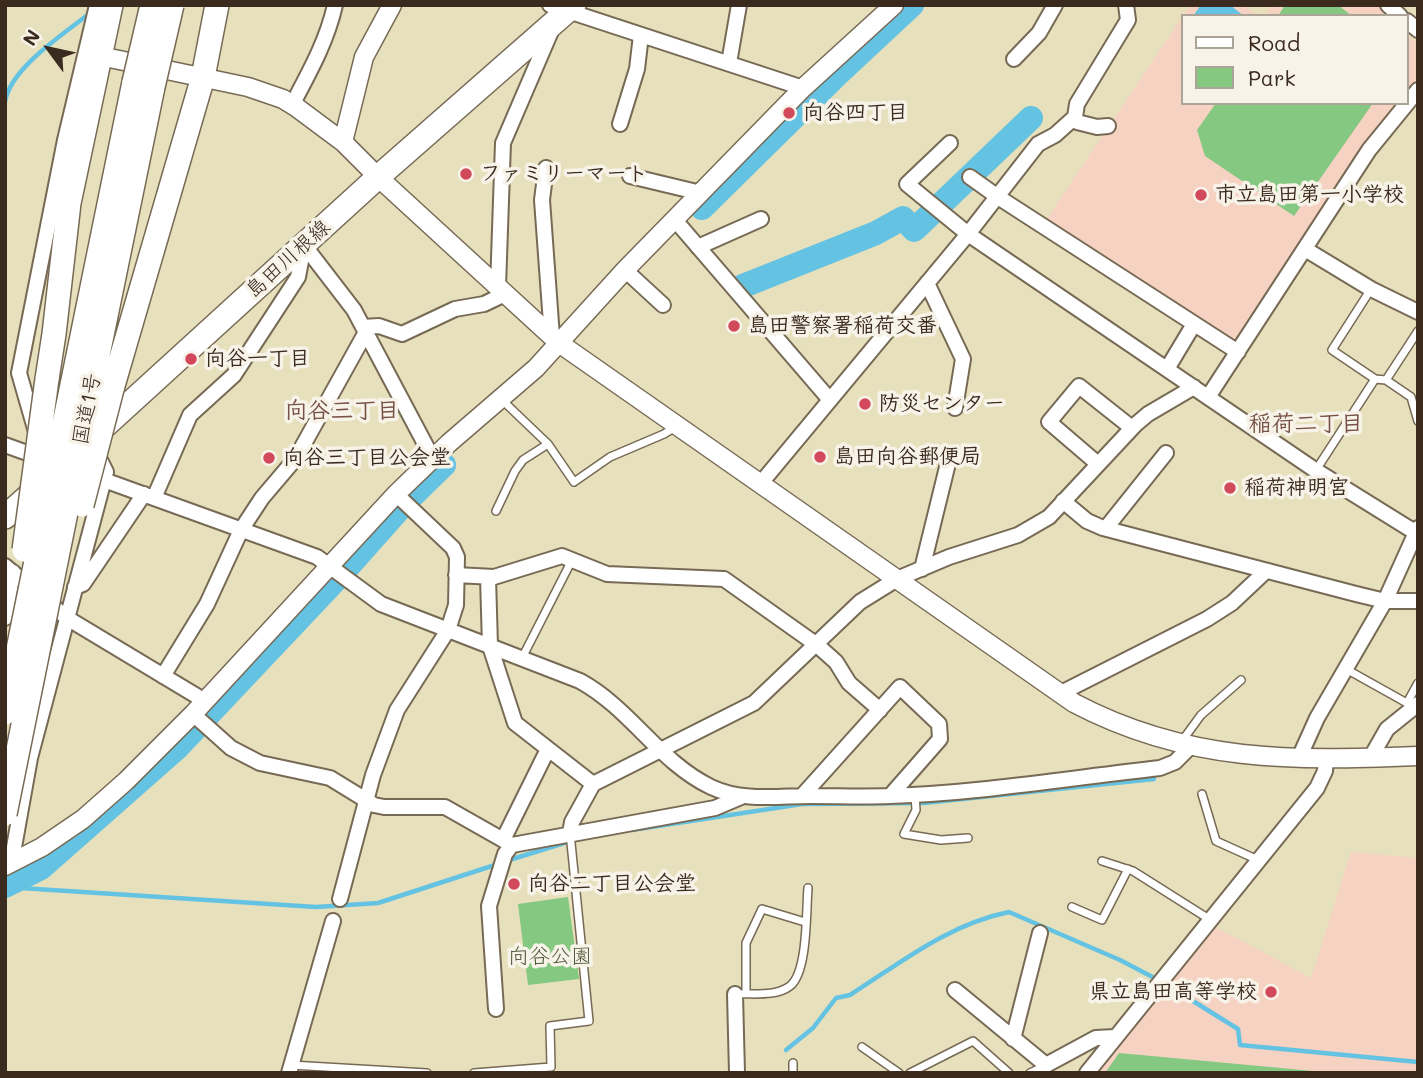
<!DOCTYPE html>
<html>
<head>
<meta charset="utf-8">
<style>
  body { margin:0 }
  #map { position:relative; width:1423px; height:1078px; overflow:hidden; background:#e7e0bc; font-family:Mali,sans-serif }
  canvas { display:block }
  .frame { position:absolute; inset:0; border:7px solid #3b2a1e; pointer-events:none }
  .legend { position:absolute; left:1181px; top:14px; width:228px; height:91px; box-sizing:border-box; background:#f7f3e8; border:2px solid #aca397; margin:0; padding:9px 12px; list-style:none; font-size:21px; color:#3b2a1e }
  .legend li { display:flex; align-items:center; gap:14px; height:35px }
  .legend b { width:35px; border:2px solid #aca397 }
  .north { position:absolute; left:14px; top:14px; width:70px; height:70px; -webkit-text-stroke:5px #f7f3e8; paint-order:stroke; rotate:303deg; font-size:19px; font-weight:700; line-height:28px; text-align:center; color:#3b2a1e }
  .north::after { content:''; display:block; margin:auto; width:24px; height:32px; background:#3b2a1e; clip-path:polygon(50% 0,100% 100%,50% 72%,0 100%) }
</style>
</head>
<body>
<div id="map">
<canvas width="1423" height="1078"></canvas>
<div class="frame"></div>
<ul class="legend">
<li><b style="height:9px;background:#fff"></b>Road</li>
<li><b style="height:19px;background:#85c881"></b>Park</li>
</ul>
<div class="north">N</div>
</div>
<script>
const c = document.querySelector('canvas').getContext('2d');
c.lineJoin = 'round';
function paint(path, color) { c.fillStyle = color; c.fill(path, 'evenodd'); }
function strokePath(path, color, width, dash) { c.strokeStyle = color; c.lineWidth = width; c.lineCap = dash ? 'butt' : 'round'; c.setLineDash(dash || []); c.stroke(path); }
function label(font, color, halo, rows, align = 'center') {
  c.font = font + ' Mali,"Klee One",sans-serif'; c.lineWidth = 7; c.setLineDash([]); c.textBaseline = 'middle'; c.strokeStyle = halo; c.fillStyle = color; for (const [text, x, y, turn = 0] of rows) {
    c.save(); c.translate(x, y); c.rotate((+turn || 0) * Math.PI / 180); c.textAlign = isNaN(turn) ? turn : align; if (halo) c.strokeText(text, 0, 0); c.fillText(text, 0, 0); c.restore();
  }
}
paint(new Path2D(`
  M1190,5H1243L1259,16H1183V103H1401L1234,347L1044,223Z
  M1272,5H1377L1388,16H1264Z
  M1407,34L1418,44V82L1407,95Z
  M1351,852L1418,858V1073H1098L1212,925L1311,978Z`), '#f5d2c2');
paint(new Path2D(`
  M1285,5H1338L1352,16H1278Z
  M1216,103H1373L1294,216L1205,156L1197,130Z
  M568,897L579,979L528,985L518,904Z
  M1119,1053L1335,1073H1105Z`), '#85c881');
paint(new Path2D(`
  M1201,5H1230L1244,16H1193Z`), '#64c2e2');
strokePath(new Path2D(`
  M5,102C10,68 64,34 90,13
  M632,830L802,804L924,803L1154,779
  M506,861L571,841
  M5,887L316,907L378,903L498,864
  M786,1050L813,1028L836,998L850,995C900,963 949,924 1009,912L1120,960L1164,983L1238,1029L1240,1045L1418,1062`), '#64c2e2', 4.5);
strokePath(new Path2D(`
  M702,208L839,73L912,5
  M743,286L876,233L903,218L914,230L1031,118
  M5,886L41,868L177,748L347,568L403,505L444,465`), '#64c2e2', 24);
const service = new Path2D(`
  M1371,289L1332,350L1375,379
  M1386,380L1411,397L1418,421
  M548,444L574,482L610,457L664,434L677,426
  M1316,470L1375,379L1386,380L1418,331
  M496,511L515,471L523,460L548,444L501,399
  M522,658L572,560
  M1346,669L1414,707
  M1407,703L1418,683
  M1182,741L1201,715L1241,680
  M1202,794L1216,841L1258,860
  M915,795L916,810L904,834L941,840L968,838
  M1102,861L1133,871L1209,919
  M1072,907L1102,920L1128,869
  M746,993V943L762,909L805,922
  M735,994C752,993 776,997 790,986C808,972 806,911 808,888
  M862,1047L899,1073
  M793,1063V1073
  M291,1065L427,1073
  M474,1073L551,1067L550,1026L589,1021L570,833
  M910,1073L973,1041L1009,1073
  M1030,1073L1045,1066`);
const minor = new Path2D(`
  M550,5L803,88
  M1388,5L1400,16
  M1407,21L1418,30
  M1014,59L1039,33L1055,5
  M729,63L739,5
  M292,105C309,73 327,41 335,5
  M620,124L637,69L641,35
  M1108,126L1097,127L1077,122L1075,117L1077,104L1128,20L1126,5
  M950,143L907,184L968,234L1315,470L1418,534
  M546,168L542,200L552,337
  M630,176L701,193
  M970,177L998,197L1238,352
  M675,220L830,400
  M304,245L354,310L433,459
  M698,247L761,219
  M1305,249L1371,289L1418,312
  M625,270L663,305
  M927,283L963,359L955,408
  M498,287L503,143L552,29
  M363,327L379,326L402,334L455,309L484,304L505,294
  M1167,369L1194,324
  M1208,397L1369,150L1418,90
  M36,432L19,373L65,140L97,5
  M5,445L44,459
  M1098,464L1049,422L1079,386L1132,428
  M104,480L317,557L381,604L580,681C631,709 659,762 711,787C743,802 777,796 811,796C837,796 864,797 890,796C981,793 1071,778 1160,768L1175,762L1190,747
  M761,483L968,234L1038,144L1055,135L1075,117
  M154,498L190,415L234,375L298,277L304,245
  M1063,501L1087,521L1103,528L1356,594L1385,601H1418
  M1106,528L1166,453
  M5,566L67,618L205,701
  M922,569L950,455
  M456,575L494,577L562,556L607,574L724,579L817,645L836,662L849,683L880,710
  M488,577L490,646L515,723L593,784
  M75,587L83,584L144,494
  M5,618L13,572
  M163,676L207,604L241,530L262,498L296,458L366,332
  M1059,694L1207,619L1232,603L1266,571
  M193,714L231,748L260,763L330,778L374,805L384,807H445L512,845L715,808L741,797
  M1371,757L1387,729L1418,704
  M1299,758L1317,718L1385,601L1418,528
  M802,796L900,687L939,724L940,739L890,796
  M570,833L572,822L593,784L754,703L860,602L897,579L949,557L1018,535L1049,517L1135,425L1148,414L1194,387
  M503,840L548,749
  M11,864L30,758L106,472L95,450
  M340,899L373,775L397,710L448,630L456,605L457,557L453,548L396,494
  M955,990L1046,1065L1096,1038L1115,1037
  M735,994L737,1073
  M496,1009L489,906L505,854L512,845
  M1013,1039L1040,933
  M289,1073L333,921
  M1087,1073L1317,788L1325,771L1326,758`);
const tertiary = new Path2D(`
  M100,56L248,87L283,99L296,107L343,142L378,177L559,343L1074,703C1188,763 1293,761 1418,756
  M343,142L364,57L392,5
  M5,866L42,847L83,819L126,781L193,714L396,494L449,443L536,368L625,270L803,88L894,5`);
const primary = new Path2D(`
  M95,435L378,177L574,5
  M5,517L42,484`);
const trunk = new Path2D(`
  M47,379L54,334L69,203L111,5
  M72,385L134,82
  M91,389L153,87
  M112,389L203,77L217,5`);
strokePath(service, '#776a55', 10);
strokePath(minor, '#776a55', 18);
strokePath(tertiary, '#776a55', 21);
strokePath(primary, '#776a55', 26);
strokePath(trunk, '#776a55', 26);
strokePath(service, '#fff', 7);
strokePath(minor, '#fff', 14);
strokePath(tertiary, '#fff', 18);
strokePath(primary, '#fff', 23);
strokePath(trunk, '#fff', 23);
const trunkBridge = new Path2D(`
  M134,82L152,5
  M153,87L172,5
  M82,505L112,389
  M24,550L47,379
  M5,713L72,385
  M5,814L91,389`);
strokePath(trunkBridge, '#776a55', 26, []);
strokePath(trunkBridge, '#fff', 23);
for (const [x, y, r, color] of [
  [789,113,7,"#d1495b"],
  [466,174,7,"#d1495b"],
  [1201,195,7,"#d1495b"],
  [734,326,7,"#d1495b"],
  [191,359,7,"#d1495b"],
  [865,404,7,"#d1495b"],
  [820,457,7,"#d1495b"],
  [269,458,7,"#d1495b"],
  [1230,488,7,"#d1495b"],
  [514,884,7,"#d1495b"],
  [1271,992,7,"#d1495b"]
]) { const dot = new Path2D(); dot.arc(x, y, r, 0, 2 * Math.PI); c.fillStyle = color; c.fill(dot); strokePath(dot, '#f7f3e8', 2.5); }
label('bold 21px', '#3b2a1e', '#f7f3e8', [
  ["向谷四丁目",803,113],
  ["ファミリーマート",480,174],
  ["市立島田第一小学校",1215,195],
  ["島田警察署稲荷交番",748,326],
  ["向谷一丁目",205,359],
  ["防災センター",879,404],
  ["島田向谷郵便局",834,457],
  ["向谷三丁目公会堂",283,458],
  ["稲荷神明宮",1244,488],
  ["向谷二丁目公会堂",528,884],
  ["県立島田高等学校",1257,992,"right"]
], 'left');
label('21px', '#3b2a1e', '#f7f3e8', [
  ["島田川根線",288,259,-42],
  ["国道1号",87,409,-79]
]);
label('21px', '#51593c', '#f7f3e8', [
  ["向谷公園",550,957]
]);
label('bold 23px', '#775145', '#f7f3e8', [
  ["向谷三丁目",342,411],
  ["稲荷二丁目",1306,424]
]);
</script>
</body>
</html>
